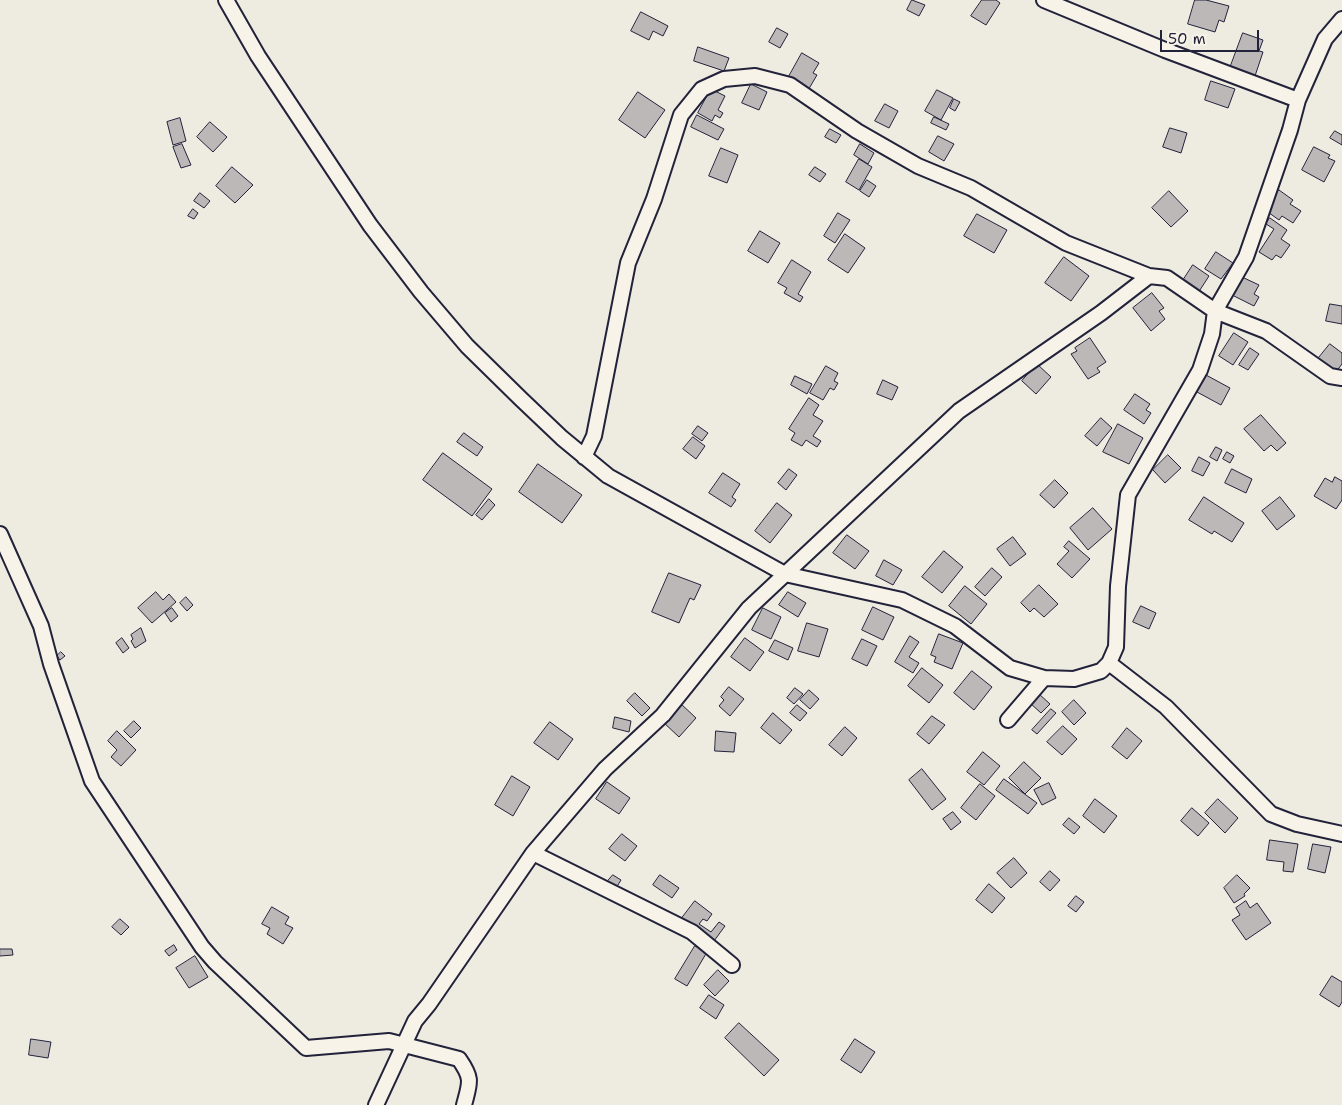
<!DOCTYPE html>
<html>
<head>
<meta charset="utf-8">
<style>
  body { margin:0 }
  #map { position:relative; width:1342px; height:1105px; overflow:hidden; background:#eeebe1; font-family:"Shantell Sans",sans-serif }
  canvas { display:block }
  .scale { position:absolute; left:1160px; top:30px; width:99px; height:22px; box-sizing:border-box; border:2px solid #22223b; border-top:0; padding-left:6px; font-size:15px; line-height:18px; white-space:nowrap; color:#22223b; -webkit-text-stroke:4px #f7f3e8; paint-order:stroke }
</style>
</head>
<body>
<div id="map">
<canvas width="1342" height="1105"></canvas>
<div class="scale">50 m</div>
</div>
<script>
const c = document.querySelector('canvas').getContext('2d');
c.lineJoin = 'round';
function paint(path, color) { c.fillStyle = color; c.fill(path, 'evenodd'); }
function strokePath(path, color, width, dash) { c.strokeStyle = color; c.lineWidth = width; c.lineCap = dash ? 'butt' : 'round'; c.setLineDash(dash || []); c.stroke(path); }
const building = new Path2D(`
  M912,0L925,5L919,16L907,10Z
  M982,0H996L1000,3L986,25L971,16Z
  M1195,0H1206L1229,6L1224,22L1219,20L1215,32L1188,24Z
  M641,12L668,26L663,36L653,31L649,40L631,31Z
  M777,28L788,34L780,48L769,42Z
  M1243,33L1263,40L1259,51L1263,52L1255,76L1230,68Z
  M698,47L729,58L724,71L694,61Z
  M802,53L819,63L813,73L817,75L807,92L787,80Z
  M1211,81L1235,89L1228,108L1205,100Z
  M751,84L767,92L759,110L742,103Z
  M711,89L725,96L718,110L723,113L720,118L715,115L712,121L698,113Z
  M937,90L953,98L941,120L925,111Z
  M638,92L665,110L645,138L619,120Z
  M954,99L960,102L955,111L950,108Z
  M885,104L898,111L889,128L875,121Z
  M697,115L724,129L718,140L691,127Z
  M934,117L949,124L946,130L931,123Z
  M180,118L186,141L173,145L167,122Z
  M210,122L227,137L213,152L197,137Z
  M1170,128L1187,133L1181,153L1163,147Z
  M830,129L841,135L836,143L825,137Z
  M1335,131L1342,135V145L1330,138Z
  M938,136L954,144L944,161L929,152Z
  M182,144L191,165L181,168L173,147Z
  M860,144L874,153L868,164L854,155Z
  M1314,147L1330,155L1328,158L1335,161L1324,182L1302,170Z
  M721,148L738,155L727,183L709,176Z
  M859,159L872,167L859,190L846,182Z
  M232,167L253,185L235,203L216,186Z
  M815,167L826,174L820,182L809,175Z
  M867,180L876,186L869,197L860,191Z
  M1279,190L1293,200L1290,204L1301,211L1293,223L1282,216L1279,220L1265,210Z
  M1169,191L1188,211L1171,227L1152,208Z
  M200,193L210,201L204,208L194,201Z
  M193,209L198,213L194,219L188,216Z
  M838,213L850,220L835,243L824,236Z
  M977,214L1007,230L994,253L964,236Z
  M1270,218L1287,230L1281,239L1290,245L1281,258L1276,255L1272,260L1259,252L1274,229L1266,224Z
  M760,231L780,243L768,263L748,251Z
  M845,234L865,248L848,273L828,260Z
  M1216,252L1233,263L1221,279L1205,269Z
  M1064,257L1089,276L1071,301L1045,283Z
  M792,260L811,272L798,294L803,297L800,302L784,293L787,288L778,283Z
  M1193,265L1209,276L1198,293L1182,282Z
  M1242,277L1259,285L1254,294L1259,297L1254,306L1232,295Z
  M1152,293L1164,308L1159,311L1165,319L1151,331L1133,308Z
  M1330,304L1342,306V324L1326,321Z
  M1234,333L1248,342L1233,365L1219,356Z
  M1090,338L1106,362L1097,368L1100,372L1088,379L1071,354L1077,351L1075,348Z
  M1330,344L1342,353V364L1335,373L1317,360Z
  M1250,348L1259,354L1248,370L1239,365Z
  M1037,364L1051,377L1036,394L1022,381Z
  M826,366L838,373L834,381L838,383L834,390L830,388L823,400L810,393Z
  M1206,375L1230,388L1221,405L1197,392Z
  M795,376L812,384L807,394L791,385Z
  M883,380L898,387L892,400L877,394Z
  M1135,394L1150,404L1146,410L1151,413L1144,424L1124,410Z
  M809,398L819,405L813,415L823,421L813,436L821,441L817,447L806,440L802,446L791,440L795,433L789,429Z
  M1261,415L1286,443L1277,451L1271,445L1264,451L1244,429Z
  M1101,418L1112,428L1097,446L1085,436Z
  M1118,424L1143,438L1129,464L1103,452Z
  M698,426L708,433L702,441L692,434Z
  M464,433L483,447L477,456L457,442Z
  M693,437L705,446L696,459L683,449Z
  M1216,447L1222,450L1217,461L1210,457Z
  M1227,452L1234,456L1230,463L1223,459Z
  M443,453L492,489L472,516L423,480Z
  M1168,455L1181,468L1165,483L1153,470Z
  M1199,457L1210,463L1203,476L1192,471Z
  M538,464L582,495L562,523L519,492Z
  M789,469L797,475L786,490L778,483Z
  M1232,469L1252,479L1246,493L1225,483Z
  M723,473L740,484L732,497L736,500L731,507L709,493Z
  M1335,477L1342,481V500L1336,509L1314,496L1325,478L1332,482Z
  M1055,480L1068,493L1054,508L1040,495Z
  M1204,497L1244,523L1232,542L1214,531L1212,534L1189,520Z
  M1280,497L1295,516L1277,530L1262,511Z
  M489,499L495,505L482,520L476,515Z
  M777,503L792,515L770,543L755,531Z
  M1093,508L1112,529L1088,550L1070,528Z
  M847,535L869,551L855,569L833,553Z
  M1013,537L1026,554L1010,566L997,549Z
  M1069,541L1090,559L1072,578L1057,564L1069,551L1064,547Z
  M944,551L963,567L942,593L922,577Z
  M884,560L902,570L893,585L876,576Z
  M992,568L1002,577L985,596L975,587Z
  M669,573L701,585L694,600L690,598L679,623L652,612Z
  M1039,585L1058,604L1044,617L1034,608L1030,612L1021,603Z
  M965,586L987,604L971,624L949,606Z
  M156,592L163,600L169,594L176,602L152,623L138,608Z
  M788,592L806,603L798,617L779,605Z
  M186,597L193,605L187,611L180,603Z
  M1141,606L1156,613L1149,629L1133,622Z
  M873,607L894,617L883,640L862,630Z
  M172,608L178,616L171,622L165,613Z
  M763,608L781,617L771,639L752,630Z
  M807,623L828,629L819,657L798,651Z
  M141,628L146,641L135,648L131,641L133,639L131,635Z
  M939,634L963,643L952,669L934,662L936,657L931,655Z
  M910,636L919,642L909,657L919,663L913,673L895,662Z
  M122,638L129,648L123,653L116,643Z
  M745,638L764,652L750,671L731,657Z
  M862,639L877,646L867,666L852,659Z
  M775,640L793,648L788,660L769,651Z
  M61,652L65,656L60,660L57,656Z
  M922,668L943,685L929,703L908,686Z
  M972,671L992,687L974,710L954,693Z
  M729,687L744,699L730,716L719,706L724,700L721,697Z
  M795,688L803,694L794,704L787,698Z
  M809,690L819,699L810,709L800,700Z
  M635,693L650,708L642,716L627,701Z
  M1039,694L1050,704L1041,713L1030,703Z
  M1074,700L1086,713L1074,725L1062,712Z
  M680,703L696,718L679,737L663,722Z
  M797,705L807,713L800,721L790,713Z
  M1051,709L1056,713L1037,734L1032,730Z
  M773,713L792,730L780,744L761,728Z
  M932,716L945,725L929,744L917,734Z
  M615,717L631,721L629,732L613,728Z
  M134,721L141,728L131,738L124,731Z
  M550,722L573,739L558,760L534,743Z
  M1063,726L1077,739L1062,755L1047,742Z
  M845,727L857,738L842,756L829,745Z
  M1127,728L1142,741L1127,759L1112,747Z
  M117,731L136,750L121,766L111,757L117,750L108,741Z
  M716,731L736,733L734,752L715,751Z
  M983,752L1000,766L984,785L967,772Z
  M1024,762L1041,778L1025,794L1009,778Z
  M922,769L946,799L932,810L909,780Z
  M512,776L530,787L513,816L495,805Z
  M1004,779L1037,803L1028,814L996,790Z
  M607,782L630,798L619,814L596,799Z
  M1049,783L1056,798L1042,805L1034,790Z
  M980,784L995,796L976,820L961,808Z
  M1095,799L1117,816L1104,833L1083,816Z
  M1218,799L1238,818L1225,833L1205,813Z
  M1192,808L1209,823L1198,836L1181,821Z
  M953,812L961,822L951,830L943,819Z
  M1069,818L1080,827L1074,834L1063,825Z
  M622,834L637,846L625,861L609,849Z
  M1270,840L1298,844L1293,872L1283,871L1284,862L1267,860Z
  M1313,844L1331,847L1325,873L1308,869Z
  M1014,858L1027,873L1011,888L997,873Z
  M1050,871L1060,880L1050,891L1040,882Z
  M613,875L621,880L616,888L607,882Z
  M660,875L679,888L672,898L653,885Z
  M1237,875L1250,888L1244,894L1245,896L1234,903L1224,888Z
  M989,884L1005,898L992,913L976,900Z
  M1076,896L1084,902L1076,912L1068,906Z
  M695,901L712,914L707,921L703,919L699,924L711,932L719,922L725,926L714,941L682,918Z
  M1246,901L1250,908L1257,903L1271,923L1246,940L1232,920L1240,915L1236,908Z
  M272,907L289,917L285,924L293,928L283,944L267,934L270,928L262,924Z
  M120,919L129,927L121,935L112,927Z
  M174,945L177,950L169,956L165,951Z
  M695,946L707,952L687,986L675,979Z
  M0,949H12L13,955L0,956Z
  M195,956L208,977L189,988L176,968Z
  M718,970L729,981L715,996L704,985Z
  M1332,976L1342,982V1002L1339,1007L1320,995Z
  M709,995L724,1005L716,1019L700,1008Z
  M739,1023L779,1060L764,1076L725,1038Z
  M31,1039L51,1042L48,1058L29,1055Z
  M855,1039L875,1052L861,1073L841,1060Z`);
paint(building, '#bbb8b7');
strokePath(building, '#22223b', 1);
const minor = new Path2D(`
  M226,0L258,56L370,225L421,292L467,346L521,399L562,438L608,476L785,574L902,600L955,626L1010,668L1044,678L1074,679L1101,671L1109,663L1116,647L1118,586L1128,495L1200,370L1212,334L1215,311L1246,257L1290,130L1298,100L1325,39L1342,19
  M1044,0L1165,50L1298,100
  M584,457L594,436L628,263L654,199L681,115L702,89L724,79L755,76L790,85L857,131L918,166L971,188L1066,243L1149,276
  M0,534L41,626L51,664L92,781L202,947L215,962L306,1048L389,1041L459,1059C473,1079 470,1082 464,1105
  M1109,663L1166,707L1271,814L1297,824L1342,834
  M1008,720L1044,678
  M533,853L692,932L732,965
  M376,1105L415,1021L429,1004L533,853L605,769L663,715L749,608L959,411L1101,313L1149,276L1167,278L1215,311L1266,331L1330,376L1342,378`);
strokePath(minor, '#22223b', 18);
strokePath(minor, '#f7f3e8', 14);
</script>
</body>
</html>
